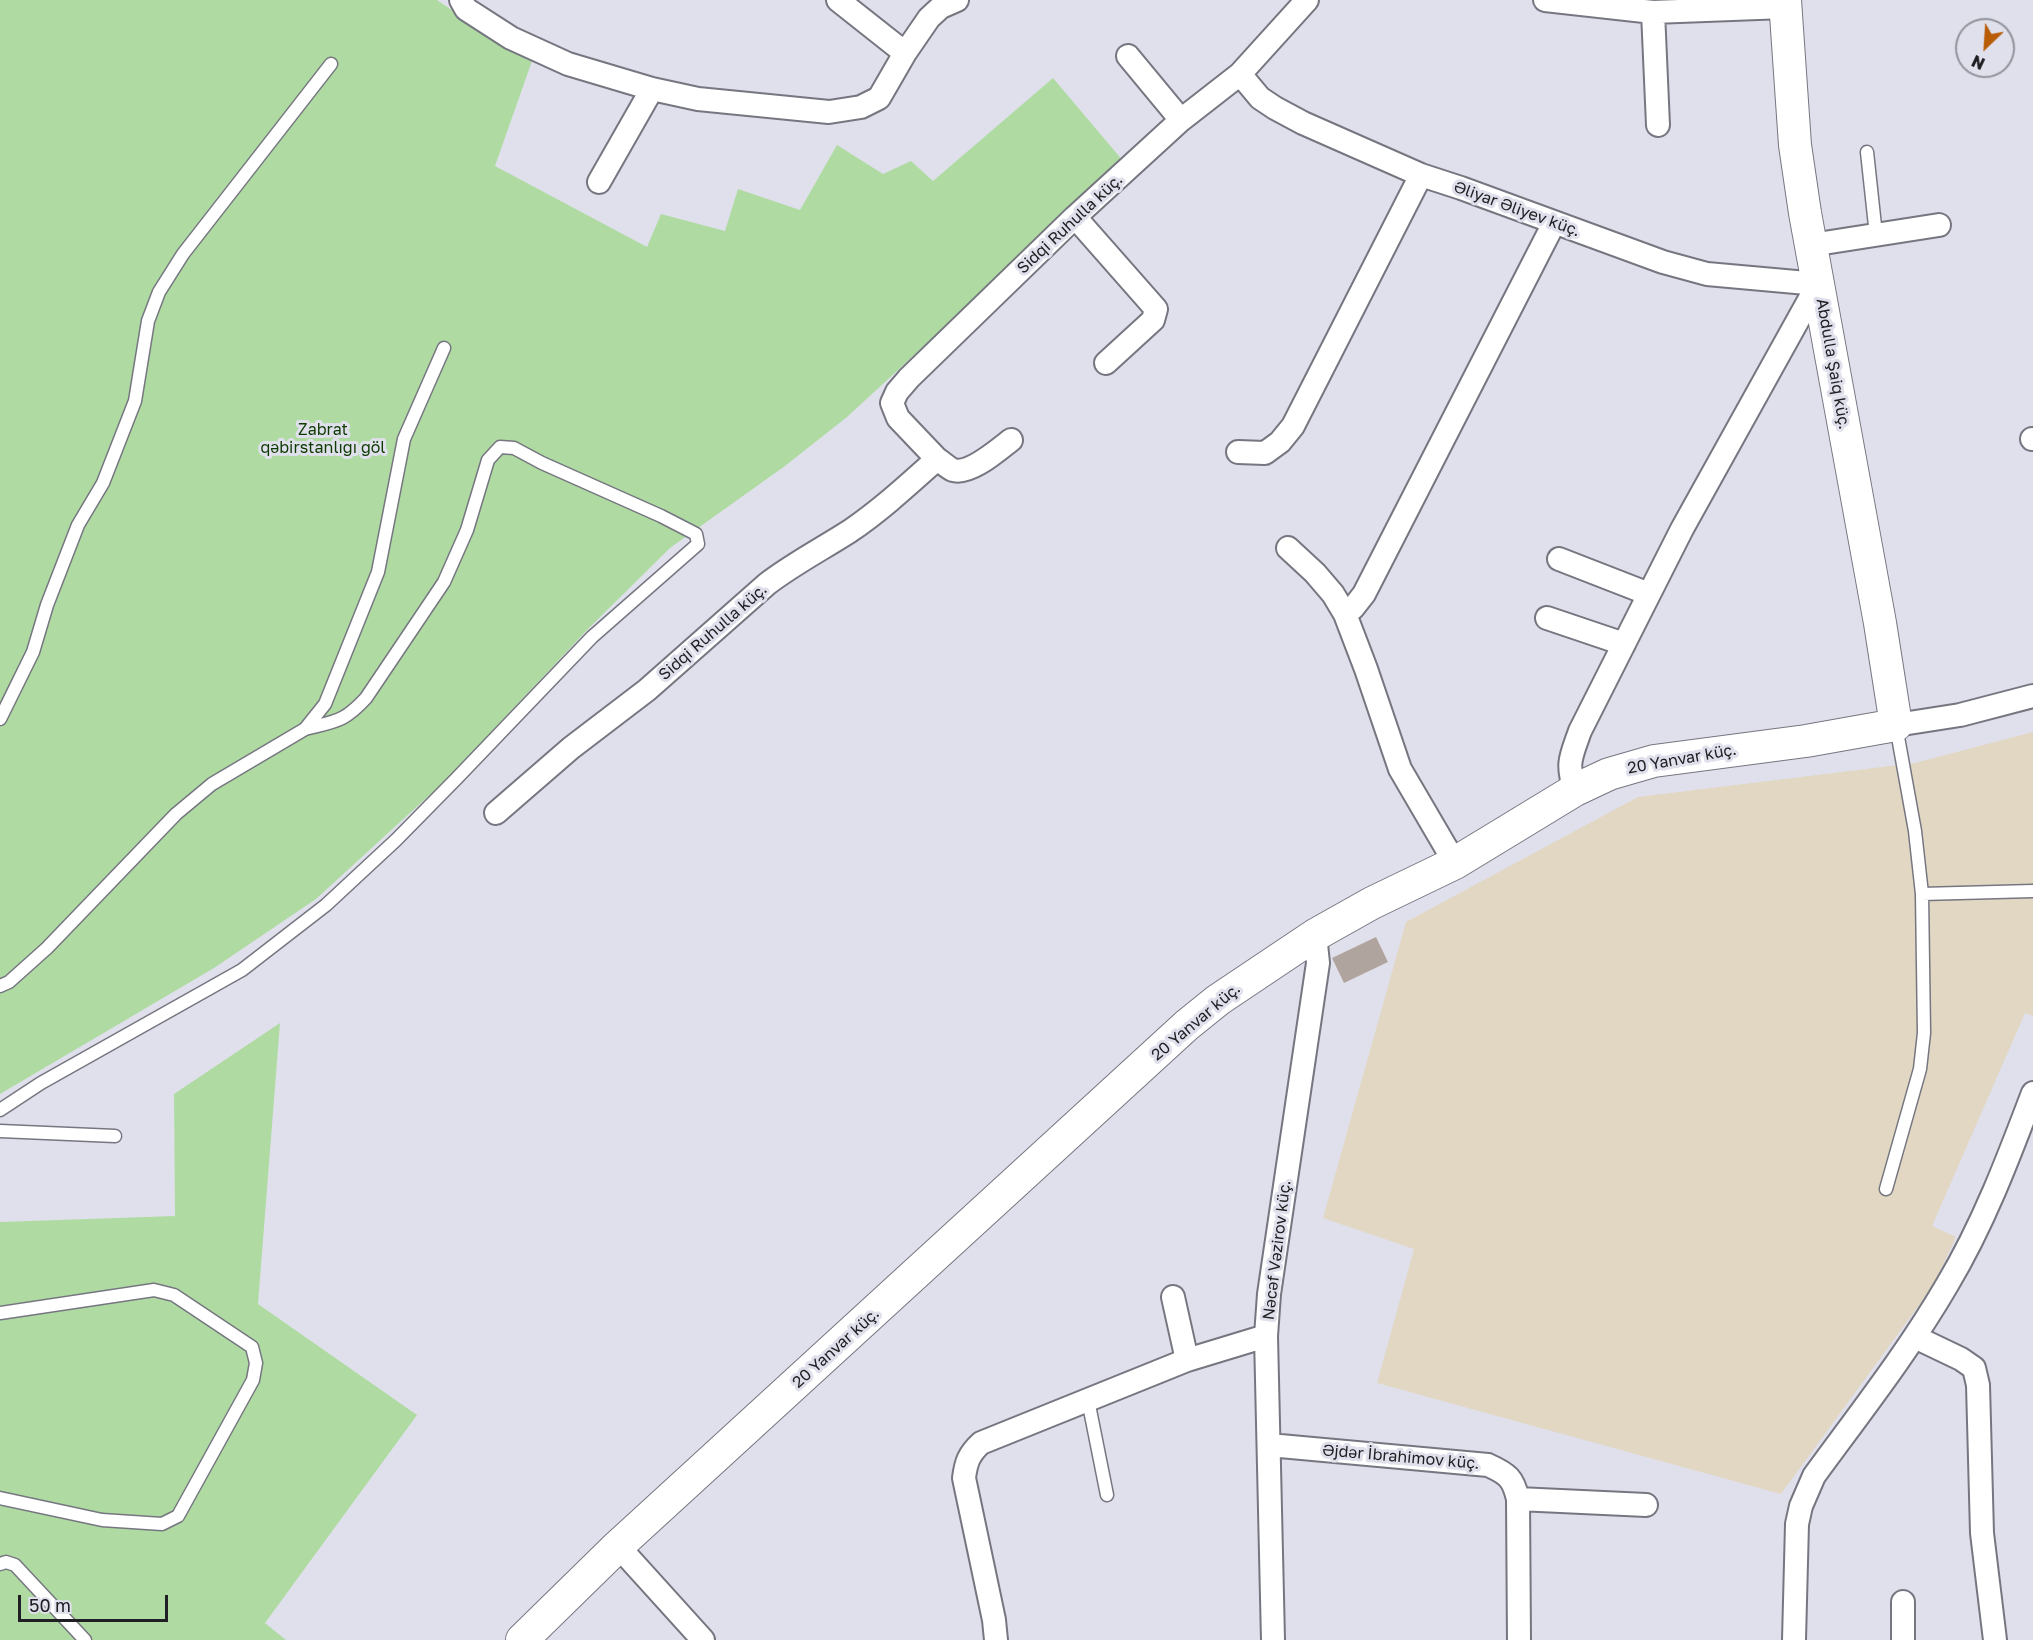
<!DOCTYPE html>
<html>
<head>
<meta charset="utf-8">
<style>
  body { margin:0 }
  #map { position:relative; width:2033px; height:1640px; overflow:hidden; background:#e0e0ec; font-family:"Golos Text",sans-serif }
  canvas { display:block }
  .north { position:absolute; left:1955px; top:18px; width:60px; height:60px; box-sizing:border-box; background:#e0e0ec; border:2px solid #93939c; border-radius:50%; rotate:205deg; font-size:16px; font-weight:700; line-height:24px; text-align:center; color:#202024 }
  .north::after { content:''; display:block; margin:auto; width:21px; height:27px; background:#b85c06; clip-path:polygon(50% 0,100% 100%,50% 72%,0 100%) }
  .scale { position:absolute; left:18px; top:1595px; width:150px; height:27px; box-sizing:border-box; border:3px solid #202024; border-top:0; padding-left:8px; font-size:18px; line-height:21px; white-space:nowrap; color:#202024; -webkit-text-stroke:4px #e0e0ec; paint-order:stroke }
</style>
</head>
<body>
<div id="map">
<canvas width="2033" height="1640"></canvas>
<div class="north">N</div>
<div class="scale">50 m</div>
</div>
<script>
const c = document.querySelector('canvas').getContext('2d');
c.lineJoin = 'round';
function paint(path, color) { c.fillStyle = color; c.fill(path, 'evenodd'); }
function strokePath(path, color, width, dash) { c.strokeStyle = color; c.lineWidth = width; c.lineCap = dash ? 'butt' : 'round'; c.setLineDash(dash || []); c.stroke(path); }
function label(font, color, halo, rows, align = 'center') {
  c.font = font + ' "Golos Text",sans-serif'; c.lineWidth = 6; c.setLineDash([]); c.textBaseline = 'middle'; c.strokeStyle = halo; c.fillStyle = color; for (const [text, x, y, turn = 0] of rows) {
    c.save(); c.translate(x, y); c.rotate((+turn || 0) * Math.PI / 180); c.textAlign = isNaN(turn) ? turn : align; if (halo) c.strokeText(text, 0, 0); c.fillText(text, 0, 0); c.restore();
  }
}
paint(new Path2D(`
  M2033,732V1016L2025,1013L1932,1226L1956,1237L1933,1286L1781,1494L1377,1383L1414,1249L1323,1218L1406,922L1638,797L1915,763Z`), '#e1d7c2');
paint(new Path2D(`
  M0,0H437L504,45L532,61L495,166L647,247L661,214L725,231L738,189L800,210L837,145L883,174L911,161L933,181L1053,78L1124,162L847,417L785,466L670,548L589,628L446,780L316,899L214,968L0,1094Z
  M280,1023L258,1304L417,1415L265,1623L286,1640H0V1222L175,1216L174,1094Z`), '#afdba2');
paint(new Path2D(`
  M1376,937L1388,962L1344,983L1332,958Z`), '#b0a59e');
const lane = new Path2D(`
  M1867,152L1876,235
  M0,719L33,652L47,605L78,525L103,483L135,401L148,321L159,292L183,254L331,64
  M1922,894L2033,891
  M0,986L9,982L47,948L176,814L212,784L305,729L325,704L378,572L404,439L444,348
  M0,1110L41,1083L242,970L326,905L396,840L457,778L592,637L698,544L696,534L661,516L542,463L514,448L500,447L488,460L467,530L444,582L366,698C344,722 336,721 305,729
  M0,1131L115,1136
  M1886,1189L1920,1069L1924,1033L1922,894L1915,831L1896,726
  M0,1313L154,1290L174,1295L252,1347L256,1363L253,1380L178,1516L162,1524L102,1520L0,1498
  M1088,1400L1107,1495
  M0,1564L6,1562L15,1565L85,1640`);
const street = new Path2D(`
  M461,0L466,9L511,38L568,64L652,89L698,99L829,112L861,107L879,98L905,53L929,18L941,7L957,0
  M838,0L905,53
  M1545,0L1653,12L1785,7
  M1653,12L1658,125
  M1128,56L1181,120
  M1240,74L1260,98L1275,108L1303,123L1421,175L1461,188L1663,262L1707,274L1818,284L1682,529L1580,731C1571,757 1566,763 1575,790
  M599,182L652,89
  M1075,217L1156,309L1153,320L1106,363
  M1811,245L1939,225
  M2032,439H2033
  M1238,452L1265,453L1280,442L1293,426L1421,175
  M937,459C942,462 948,468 953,470C970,475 998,450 1011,440
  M1288,548L1315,573L1333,594L1345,614L1366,669L1400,769L1455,863
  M1559,559L1649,594
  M1345,614L1353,608L1364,594L1554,223
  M1547,618L1624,644
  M1896,725L1960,715L2033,696
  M496,813L571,748L647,690L767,584C793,564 822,549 850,531C881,510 909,484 937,459L898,418L892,403L897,392L909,378L1075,217L1181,120L1240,74L1307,0
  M1173,1297L1187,1360
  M1915,1337L1961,1359L1974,1368L1978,1385L1982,1533L1995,1640
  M1269,1445L1488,1465C1508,1474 1513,1478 1518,1499L1519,1640
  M1518,1499L1646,1505
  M618,1546L703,1640
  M996,1640L994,1620L964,1478C966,1462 969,1454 981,1443L1187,1360L1266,1336
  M1273,1640L1266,1336L1269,1294L1318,963L1315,935
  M1794,1640L1797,1524L1801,1506L1814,1476C1860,1413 1908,1352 1947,1285C1983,1225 2008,1159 2033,1093
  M1903,1640V1602`);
const secondary = new Path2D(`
  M522,1640L618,1546L1187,1025L1218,1000L1315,935L1372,903L1455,863L1575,790L1609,774L1654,761L1806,741L1896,725L1880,623L1805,213L1795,145L1785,0`);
strokePath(lane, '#767681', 15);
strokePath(street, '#767681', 26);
strokePath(secondary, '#767681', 34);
strokePath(lane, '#fff', 12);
strokePath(street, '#fff', 22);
strokePath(secondary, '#fff', 32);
label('16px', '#202024', '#e0e0ec', [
  ["Əliyar Əliyev küç.",1517,209,20],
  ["Sidqi Ruhulla küç.",1070,224,-43],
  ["Abdulla Şaiq küç.",1833,364,80],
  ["Sidqi Ruhulla küç.",713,632,-41],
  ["20 Yanvar küç.",1682,759,-10],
  ["20 Yanvar küç.",1196,1022,-40],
  ["Nəcəf Vəzirov küç.",1277,1250,-83],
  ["20 Yanvar küç.",836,1348,-42],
  ["Əjdər İbrahimov küç.",1401,1457,5]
]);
label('16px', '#0e3b00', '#e0e0ec', [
  ["Zabrat",323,430],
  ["qəbirstanlığı göl",323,448]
]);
</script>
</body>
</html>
